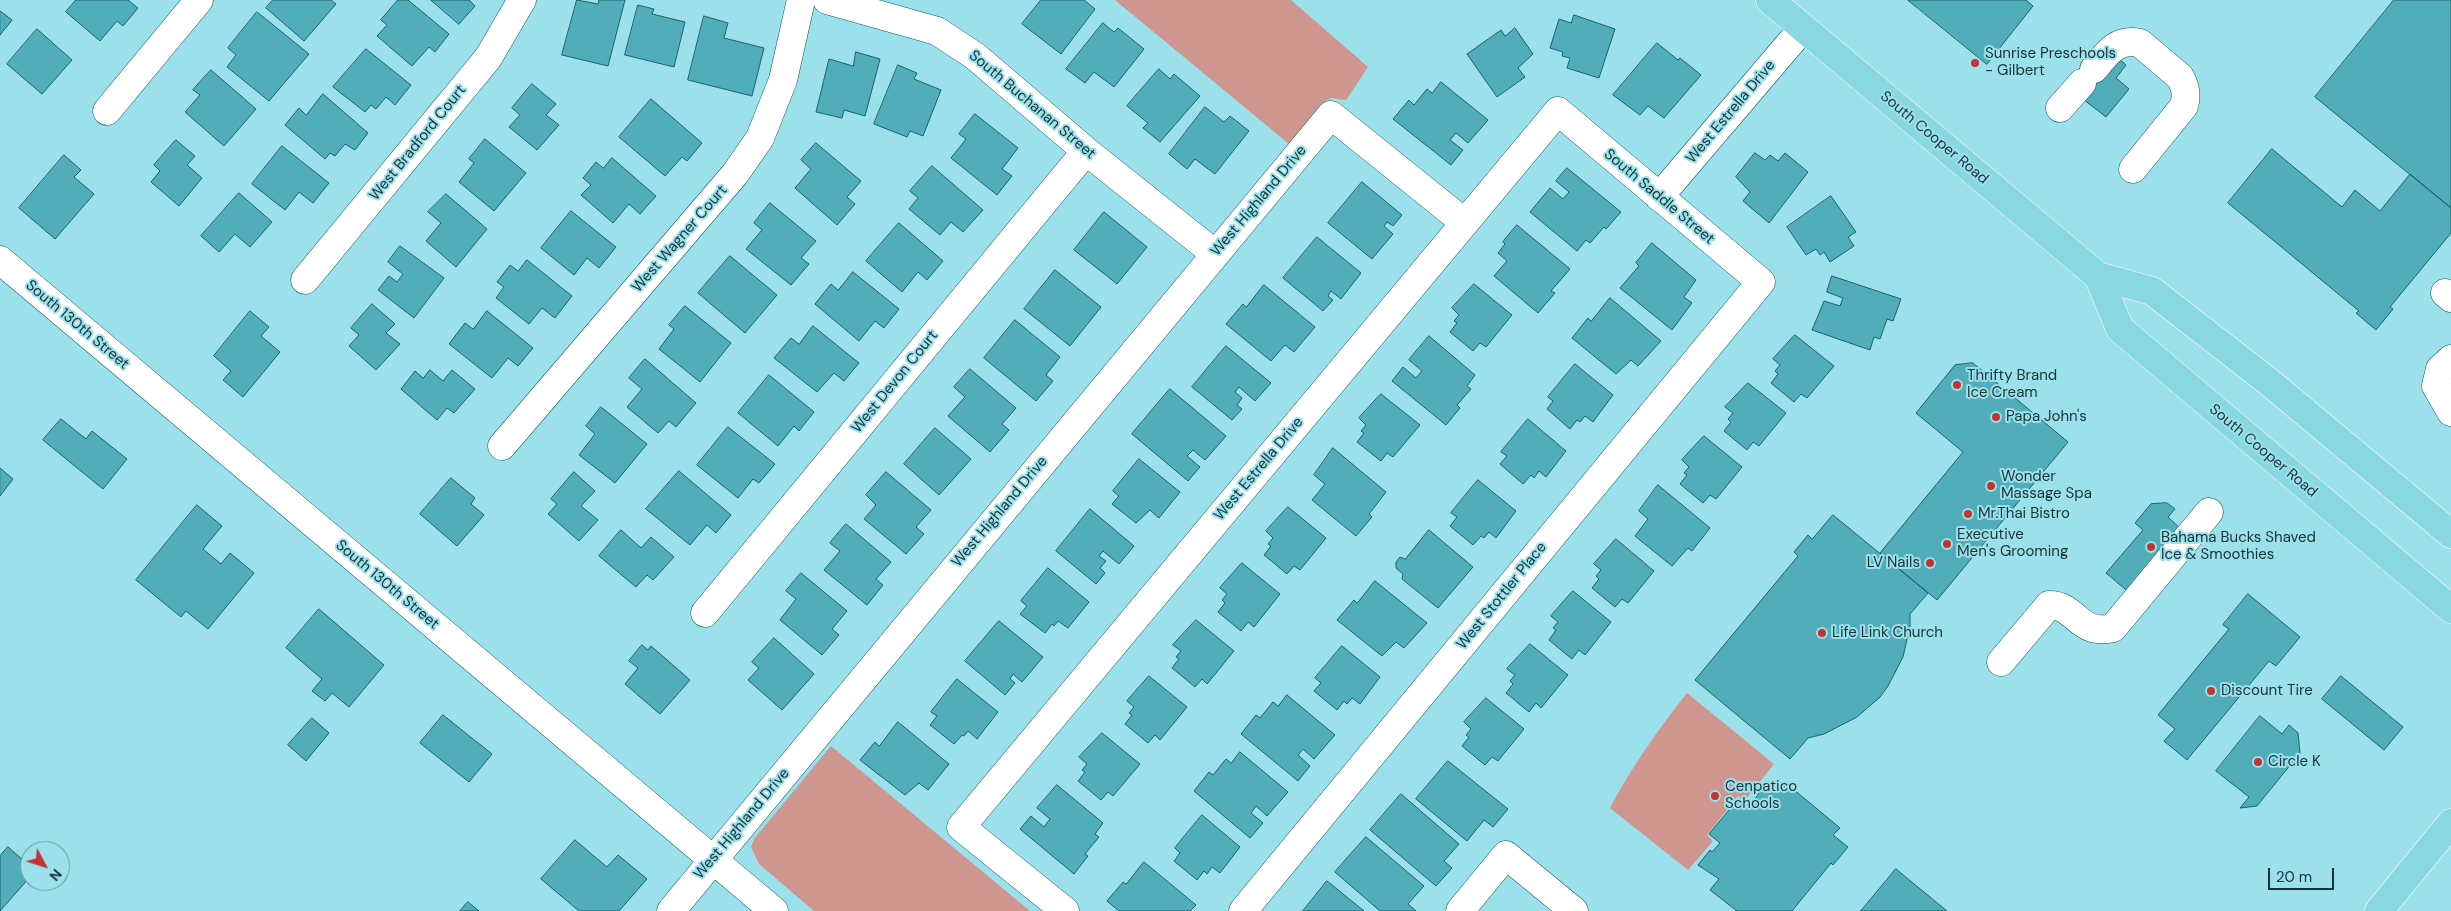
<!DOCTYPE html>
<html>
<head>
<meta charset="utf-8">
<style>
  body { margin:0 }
  #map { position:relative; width:2451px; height:911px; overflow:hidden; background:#9be0ea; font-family:"DM Sans",sans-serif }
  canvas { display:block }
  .north { position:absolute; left:20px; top:841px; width:50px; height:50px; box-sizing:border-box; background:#9be0ea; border:1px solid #669ba2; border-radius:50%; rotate:130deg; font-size:14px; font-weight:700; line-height:20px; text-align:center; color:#163337 }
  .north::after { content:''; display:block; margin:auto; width:18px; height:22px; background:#c33430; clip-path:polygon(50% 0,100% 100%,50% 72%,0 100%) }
  .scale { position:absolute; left:2268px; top:868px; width:66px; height:22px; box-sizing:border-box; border:2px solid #163337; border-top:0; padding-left:6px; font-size:15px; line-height:18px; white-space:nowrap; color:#163337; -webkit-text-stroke:4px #9be0ea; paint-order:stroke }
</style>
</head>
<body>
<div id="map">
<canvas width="2451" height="911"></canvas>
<div class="north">N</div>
<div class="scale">20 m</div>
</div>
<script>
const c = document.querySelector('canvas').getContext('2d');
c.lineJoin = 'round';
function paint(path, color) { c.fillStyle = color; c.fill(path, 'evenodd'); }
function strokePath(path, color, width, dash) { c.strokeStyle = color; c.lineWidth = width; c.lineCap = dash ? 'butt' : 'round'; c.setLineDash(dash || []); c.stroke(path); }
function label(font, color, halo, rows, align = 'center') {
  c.font = font + ' "DM Sans",sans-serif'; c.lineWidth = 4; c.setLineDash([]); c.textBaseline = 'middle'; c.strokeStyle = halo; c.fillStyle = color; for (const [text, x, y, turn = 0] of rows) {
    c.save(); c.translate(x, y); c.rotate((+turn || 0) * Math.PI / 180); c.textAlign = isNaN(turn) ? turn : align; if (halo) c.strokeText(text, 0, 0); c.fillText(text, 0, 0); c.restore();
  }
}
paint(new Path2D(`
  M1115,0H1291L1368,67L1346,100L1331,98L1322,103L1289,144Z
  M1687,693L1774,764L1745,800L1738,796L1707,835L1713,841L1688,870L1610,808C1632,766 1658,730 1687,693Z
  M831,746L1030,911H814L759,864L751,847L754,839Z`), '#ce968f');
const building = new Path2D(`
  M76,0H128L138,8L123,26L117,21L100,41L66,12Z
  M273,0H331L336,4L304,41L266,8Z
  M398,0H408L449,34L435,52L429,47L412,66L377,36L387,25L381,20Z
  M431,0H469L475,6L459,24Z
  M577,0L598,4L599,0H625L608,66L562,55Z
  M1041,0H1084L1095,9L1061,54L1022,24Z
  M1908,0H2026L2033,6L1987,64Z
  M2394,0H2451V208L2315,97Z
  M638,5L654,9L652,14L685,22L674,67L625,55Z
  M0,11L12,20L0,35Z
  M257,12L309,54L269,101L227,67L236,55L228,48Z
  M1574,15L1615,29L1599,78L1567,68L1570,58L1562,56L1563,52L1550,48L1559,19L1571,23Z
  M704,16L728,23L724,38L764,48L752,96L688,80Z
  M1103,23L1114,32L1118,28L1144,49L1114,87L1094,72L1085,83L1066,69Z
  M1515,28L1533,54L1518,68L1525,77L1497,97L1467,54L1501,30L1505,36Z
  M37,29L72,60L42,94L7,64Z
  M1657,43L1678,60L1680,58L1701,75L1664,118L1648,106L1640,115L1613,95Z
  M366,49L411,85L395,105L386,97L376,109L371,105L365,112L333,87Z
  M856,52L880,59L865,116L844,110L842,118L816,112L829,59L853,66Z
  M2113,54L2126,65L2116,78L2129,89L2106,117L2079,96L2073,76L2086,62Z
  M898,65L917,73L914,79L941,90L923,136L910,131L907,137L874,124Z
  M1159,69L1170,79L1174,74L1200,96L1160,142L1143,128L1148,123L1127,106Z
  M211,70L256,109L224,146L185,112L200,95L193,90Z
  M1441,82L1488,120L1468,143L1456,133L1450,140L1463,150L1451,165L1393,119L1409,100L1414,105L1427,89L1432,93Z
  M532,84L556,104L546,115L559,125L537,150L509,127L520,115L512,108Z
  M323,94L368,133L355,150L345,144L335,156L330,153L325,159L285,125L299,108L306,115Z
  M651,99L702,143L687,161L682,157L665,176L619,137Z
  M1205,107L1224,122L1230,116L1249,131L1215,174L1195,159L1187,169L1169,154Z
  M975,114L1018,148L1002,169L1012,176L997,195L951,158L966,139L959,134Z
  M485,139L526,173L494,211L459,182L474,163L469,159Z
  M176,140L195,156L187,165L202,178L179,206L151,182L160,171L154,165Z
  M816,143L861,181L847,197L855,204L837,225L795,188L811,169L801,160Z
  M282,146L329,183L313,203L299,192L285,210L252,184Z
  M2272,149L2342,207L2355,190L2380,211L2410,174L2451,208V233L2390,307L2393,309L2376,330L2356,313L2359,311L2228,203Z
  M1755,153L1765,160L1770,155L1778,161L1785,153L1808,172L1769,223L1743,201L1750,192L1736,177Z
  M64,155L81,170L74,177L94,194L55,239L19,208Z
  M612,158L656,196L640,214L629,204L613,223L581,195L591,185L583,178L596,162L603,168Z
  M932,166L983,210L963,232L951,222L940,235L909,209L918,198L910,191Z
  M1567,168L1621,212L1606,229L1604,227L1590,243L1586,240L1577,251L1530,212L1550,188L1563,199L1569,192L1556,181Z
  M1362,182L1402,215L1393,226L1387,222L1384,226L1393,234L1372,259L1328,223Z
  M239,193L272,222L250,247L235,234L219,252L201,236Z
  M446,194L487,229L456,267L426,241L441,223L428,212Z
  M1831,196L1856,232L1848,237L1854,246L1830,262L1824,252L1820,255L1816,249L1806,255L1787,227Z
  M770,203L816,241L801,258L809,264L791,285L746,249L762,230L754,223Z
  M571,211L616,247L599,268L587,258L574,275L541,248Z
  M1104,212L1147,247L1117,284L1074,250Z
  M899,223L943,261L927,280L918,272L902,292L866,261Z
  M1517,225L1570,269L1551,291L1555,293L1538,313L1494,276L1507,261L1498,253L1505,244L1503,242Z
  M1317,237L1361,273L1341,299L1331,291L1328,296L1333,300L1323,311L1283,278Z
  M1652,243L1696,280L1684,297L1692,303L1672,330L1620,288L1639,266L1636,263Z
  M400,246L444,278L414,318L378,290L389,276L397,282L403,274L388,262Z
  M730,256L777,295L745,333L698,293Z
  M527,260L572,296L555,318L542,308L529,324L496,298L504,287L497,282L510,265L518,271Z
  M1055,270L1101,307L1070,346L1024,309Z
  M853,272L899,309L884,328L875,321L859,341L815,304L831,284L838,290Z
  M1832,276L1901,299L1893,321L1887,319L1880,339L1874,337L1870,350L1812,330L1824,301L1840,306L1843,298L1827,292Z
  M1474,284L1512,315L1486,347L1480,343L1473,351L1450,332L1457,323L1454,321L1459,315L1452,308Z
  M1264,285L1315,327L1294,352L1285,345L1271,361L1226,324L1243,304L1246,307Z
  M1610,298L1661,341L1638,366L1631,360L1616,374L1572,338L1588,318L1591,321Z
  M372,304L395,324L386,333L400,344L376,370L349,346L359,335L351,328Z
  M685,306L731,343L700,382L659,349L674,329L669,325Z
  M250,311L269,327L261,336L280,352L243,397L223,380L231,371L214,356Z
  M487,311L533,348L518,366L508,358L492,378L449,344L465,323L473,329Z
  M1015,320L1060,357L1046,375L1053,381L1036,401L984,358Z
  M813,326L859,363L844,381L834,373L817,392L774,358L791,338L799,344Z
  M1795,335L1834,366L1807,398L1801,394L1794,402L1771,383L1778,374L1775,371L1780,365L1773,359Z
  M1429,336L1475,375L1467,386L1471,389L1457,405L1460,408L1446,425L1392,381L1403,367L1416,378L1422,371L1409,360Z
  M1226,346L1271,383L1255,401L1239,387L1235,392L1242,398L1237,405L1242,409L1232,420L1192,387Z
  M645,359L696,403L676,427L669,421L658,433L627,407L642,389L629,378Z
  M1973,363L2068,442L1937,600L1880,553L1963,452L1916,413L1955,365Z
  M1575,364L1613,395L1593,422L1585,416L1580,422L1577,420L1570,429L1547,409L1553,401L1548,397Z
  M970,369L1016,408L1002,424L1009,430L990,452L948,416L965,397L954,387Z
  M430,370L443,381L452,370L475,389L454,413L447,408L437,420L401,389L415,371L423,378Z
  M769,375L814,412L799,431L794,426L778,446L738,413Z
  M1748,383L1786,413L1759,446L1753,442L1747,450L1724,431L1731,422L1728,419L1733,413L1725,407Z
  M1170,389L1226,436L1205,460L1193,450L1187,456L1200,467L1188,481L1132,434Z
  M1381,394L1420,425L1393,457L1387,453L1381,461L1357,442L1364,433L1361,431L1366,425L1359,418Z
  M601,407L647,444L615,483L579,455L595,434L586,426Z
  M61,419L86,439L92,431L127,459L103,489L43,440Z
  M1528,419L1566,451L1546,477L1539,471L1534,478L1531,475L1523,484L1500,464L1507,456L1501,452Z
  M728,427L775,464L759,483L753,479L738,498L697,465Z
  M935,428L971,459L939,495L904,464Z
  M1704,436L1742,467L1716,499L1710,495L1703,503L1680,484L1687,475L1684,473L1689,467L1682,460Z
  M1333,448L1386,492L1369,514L1372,517L1356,536L1312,500L1325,484L1314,475Z
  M1139,459L1180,492L1159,518L1150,510L1136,523L1112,504L1119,496L1113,491Z
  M0,468L13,479L0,496Z
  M679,471L731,515L716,533L707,525L690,545L646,509Z
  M574,472L595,491L581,506L598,520L579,541L548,514L557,504L551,499Z
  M886,472L931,510L916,527L924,534L906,554L864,519L876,505L866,495Z
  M451,478L475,498L471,504L484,515L457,546L420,514Z
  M1478,480L1516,511L1496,538L1489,532L1484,538L1481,536L1473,545L1450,526L1457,517L1451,513Z
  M1658,485L1710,528L1692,551L1688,548L1672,566L1635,536L1648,519L1639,511Z
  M2167,503L2175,509L2168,517L2184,532L2131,594L2106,573L2143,530L2135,523L2151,504Z
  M197,505L222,526L203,549L221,564L230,553L254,573L208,629L186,611L181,617L136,580Z
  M1288,507L1326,538L1300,570L1294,566L1287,574L1264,555L1271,546L1268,544L1273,538L1266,531Z
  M1090,509L1134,546L1119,564L1103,551L1099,556L1106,561L1100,568L1105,573L1096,584L1056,551Z
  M1833,515L1928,593L1910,614V626L1903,657L1888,686L1880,697L1857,717L1824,734L1808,738L1790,759L1695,680L1798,556L1794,552L1808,535L1812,539Z
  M846,524L891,562L876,579L883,585L867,605L824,570L840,551L830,543Z
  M621,530L641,548L651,537L674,557L653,580L647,575L636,587L599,556Z
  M1429,530L1473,567L1438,608L1402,579L1403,574L1396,568V562L1400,557L1405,559Z
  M1616,539L1654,571L1628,603L1622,599L1615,607L1592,588L1599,579L1596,576L1601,570L1594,564Z
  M1242,563L1280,594L1254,627L1248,622L1241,631L1218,612L1225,603L1222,600L1227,594L1220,588Z
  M1048,568L1089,602L1068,628L1058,621L1054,626L1052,624L1045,633L1020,614L1027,606L1021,601Z
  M801,573L847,611L832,629L839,635L822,655L780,620L796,599L786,591Z
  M1375,581L1427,623L1404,648L1396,642L1382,656L1337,620L1354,600L1357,603Z
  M1573,591L1611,622L1585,655L1579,650L1572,659L1549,640L1556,630L1553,628L1558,622L1551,616Z
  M2248,594L2300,637L2276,666L2269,661L2187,760L2164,741L2175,729L2158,715L2229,629L2223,625Z
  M319,609L384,665L349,707L332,693L325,701L312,691L322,679L286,648Z
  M1196,620L1234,651L1207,684L1202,679L1195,687L1172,668L1179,659L1176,657L1181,651L1173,645Z
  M999,621L1043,657L1022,682L1013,674L1010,679L1015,683L1005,695L965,661Z
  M774,638L814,674L782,710L748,680L759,668L752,662Z
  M1530,644L1568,675L1541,708L1536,703L1529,712L1506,693L1513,684L1510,681L1515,675L1507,669Z
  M642,645L648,650L651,646L690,680L660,714L625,684L638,668L629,661Z
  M1342,646L1380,677L1360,704L1352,698L1347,704L1344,701L1337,710L1314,691L1321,683L1315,678Z
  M1149,676L1187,707L1160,740L1155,735L1148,743L1125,724L1132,715L1129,713L1134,707L1127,701Z
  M2341,676L2403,727L2384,750L2322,699Z
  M957,679L998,712L977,739L968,731L964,736L962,735L954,744L930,725L937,716L931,712Z
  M1287,695L1335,735L1314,759L1303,749L1298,755L1310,766L1298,781L1241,734L1256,715L1260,718L1273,702L1278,706Z
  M1486,698L1524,729L1498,761L1492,757L1485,765L1462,746L1469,737L1466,735L1471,729L1464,722Z
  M443,715L492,754L469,782L420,743Z
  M2260,716L2282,734L2289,725L2298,733L2300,753L2257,806L2240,808L2249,797L2216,771Z
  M312,718L329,733L306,761L288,745Z
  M898,722L949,764L928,790L919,783L905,795L860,760L875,742L879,746Z
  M1102,733L1140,764L1113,796L1108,792L1101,800L1078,781L1085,772L1082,770L1087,764L1079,757Z
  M1240,752L1288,792L1267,816L1256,806L1251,813L1263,823L1250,838L1194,791L1209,772L1213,775L1226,759L1231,763Z
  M1448,761L1508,809L1493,827L1484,820L1467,841L1416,799Z
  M1767,782L1779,793L1787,784L1840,828L1833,835L1848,847L1833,865L1831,863L1792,911H1737L1710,890L1719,879L1698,865L1710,850L1712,852L1720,843L1709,834L1739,798L1749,807Z
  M1057,785L1103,823L1095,834L1099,837L1085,854L1088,856L1074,874L1020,829L1031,816L1044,827L1050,819L1037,808Z
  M1401,794L1459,844L1444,861L1452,868L1436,886L1370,830Z
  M1202,815L1240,847L1220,873L1212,867L1207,874L1204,871L1197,880L1174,861L1180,853L1175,848Z
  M1366,837L1424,886L1408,904L1416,911H1380L1335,872Z
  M575,840L607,867L618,855L647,879L619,911H579L541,879Z
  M8,847L30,866V877L0,911V856Z
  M1144,862L1196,905L1190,911H1119L1107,901L1123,882L1126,884Z
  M1896,869L1947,911H1861Z
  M1327,881L1364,911H1303Z
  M468,902L479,911H460Z`);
paint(building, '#51adb9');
strokePath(building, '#19636c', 1);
const minor = new Path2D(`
  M827,0L937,31L975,56L1086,151L1214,253
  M2094,69C2107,53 2117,38 2140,43L2180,77C2186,87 2187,95 2184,106L2133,169
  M2060,108L2082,83
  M107,111L199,0
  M1659,197L1803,28
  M0,260L774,911
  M305,280L488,58L522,0
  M2445,293L2451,298
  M2451,359L2440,369L2436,386L2451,412
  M502,446L735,174L760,138L783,80L801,0
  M705,613L1086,151
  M2001,662L2049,605C2077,605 2077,636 2113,628L2209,512
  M671,911L1331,115L1465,223
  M1065,911L961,827L1558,111L1761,282L1243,911
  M1460,911L1506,855L1574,911`);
const major = new Path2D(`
  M1770,0L2098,276L2152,291L2269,382L2451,534
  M2098,276L2120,329L2451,609
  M2379,911L2451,823`);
strokePath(minor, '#0c5b64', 29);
strokePath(major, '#fff', 29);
strokePath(minor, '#fff', 28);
strokePath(major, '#89d7e1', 28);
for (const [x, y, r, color] of [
  [1975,63,5,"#c33430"],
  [1957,385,5,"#c33430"],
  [1996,417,5,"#c33430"],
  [1991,486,5,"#c33430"],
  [1968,514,5,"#c33430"],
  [1947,544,5,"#c33430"],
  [2151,547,5,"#c33430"],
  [1930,563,5,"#c33430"],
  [1822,633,5,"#c33430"],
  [2211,691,5,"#c33430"],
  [2258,762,5,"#c33430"],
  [1715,796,5,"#c33430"]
]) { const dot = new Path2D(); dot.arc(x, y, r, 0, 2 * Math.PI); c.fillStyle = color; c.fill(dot); strokePath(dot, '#9be0ea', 2); }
label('15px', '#163337', '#9be0ea', [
  ["Sunrise Preschools",1985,54],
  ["- Gilbert",1985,71],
  ["Thrifty Brand",1967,376],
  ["Ice Cream",1967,393],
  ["Papa John's",2006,417],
  ["Wonder",2001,477],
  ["Massage Spa",2001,494],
  ["Mr.Thai Bistro",1978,514],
  ["Executive",1957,535],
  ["Men's Grooming",1957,552],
  ["Bahama Bucks Shaved",2161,538],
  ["Ice & Smoothies",2161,555],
  ["LV Nails",1920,563,"right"],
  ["Life Link Church",1832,633],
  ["Discount Tire",2221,691],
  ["Circle K",2268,762],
  ["Cenpatico",1725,787],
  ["Schools",1725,804]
], 'left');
label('15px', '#163337', '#9be0ea', [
  ["South Buchanan Street",1032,105,40],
  ["West Estrella Drive",1731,112,-50],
  ["South Cooper Road",1934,138,40],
  ["West Bradford Court",418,143,-51],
  ["South Saddle Street",1659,197,40],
  ["West Highland Drive",1259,201,-50],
  ["West Wagner Court",680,239,-49],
  ["South 130th Street",77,325,40],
  ["West Devon Court",895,382,-51],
  ["South Cooper Road",2263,451,40],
  ["West Estrella Drive",1259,469,-50],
  ["West Highland Drive",1000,512,-50],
  ["South 130th Street",387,585,40],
  ["West Stottler Place",1502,596,-51],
  ["West Highland Drive",742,824,-50]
]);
</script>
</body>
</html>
